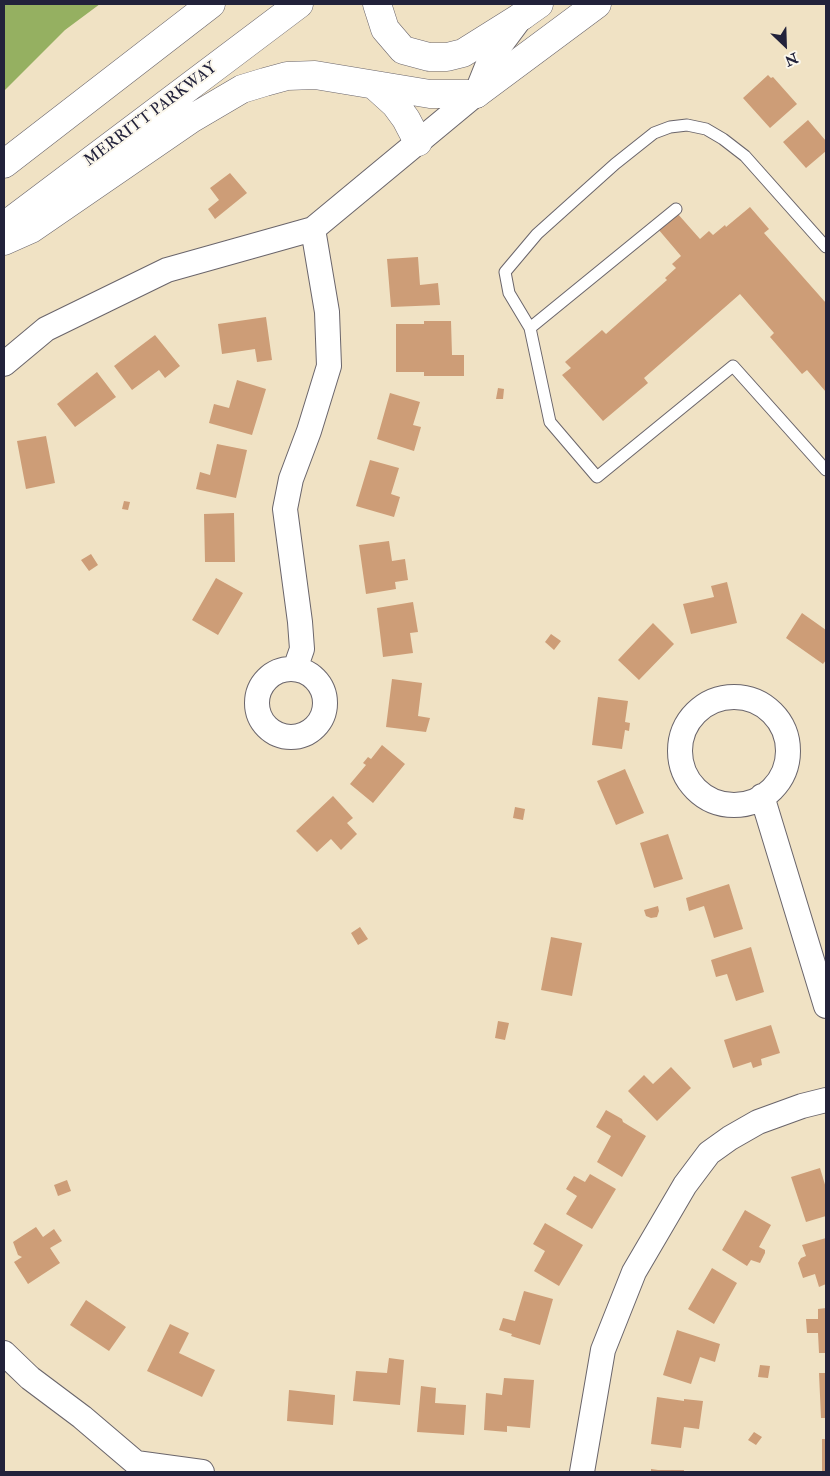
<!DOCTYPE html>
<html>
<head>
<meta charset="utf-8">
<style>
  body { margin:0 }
  #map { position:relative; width:830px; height:1476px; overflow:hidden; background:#f0e2c4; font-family:"IM FELL Double Pica",serif }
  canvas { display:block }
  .frame { position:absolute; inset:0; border:5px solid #22223b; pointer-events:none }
  .north { position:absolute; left:760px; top:20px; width:50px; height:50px; -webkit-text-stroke:4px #fbf7ec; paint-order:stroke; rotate:156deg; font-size:14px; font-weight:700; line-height:20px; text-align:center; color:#22223b }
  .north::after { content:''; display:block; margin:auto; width:18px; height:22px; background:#22223b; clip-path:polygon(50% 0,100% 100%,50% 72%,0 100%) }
</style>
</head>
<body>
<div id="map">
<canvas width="830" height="1476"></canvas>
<div class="frame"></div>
<div class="north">N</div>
</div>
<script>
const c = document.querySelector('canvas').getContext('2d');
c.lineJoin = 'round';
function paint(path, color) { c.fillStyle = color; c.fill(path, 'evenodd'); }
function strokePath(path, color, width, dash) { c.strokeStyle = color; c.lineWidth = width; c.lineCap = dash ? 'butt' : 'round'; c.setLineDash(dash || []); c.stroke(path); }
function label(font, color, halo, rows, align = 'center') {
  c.font = font + ' "IM FELL Double Pica",serif'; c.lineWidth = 4; c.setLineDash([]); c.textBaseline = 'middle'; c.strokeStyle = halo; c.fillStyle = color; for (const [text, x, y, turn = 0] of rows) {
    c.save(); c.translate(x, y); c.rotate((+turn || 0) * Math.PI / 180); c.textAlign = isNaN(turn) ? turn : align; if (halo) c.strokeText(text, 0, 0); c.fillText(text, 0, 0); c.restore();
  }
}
paint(new Path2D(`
  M4,4H100L65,30L4,91Z`), '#95b061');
paint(new Path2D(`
  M768,75L771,78L773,77L797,104L770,128L743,98Z
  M808,120L826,141V151L806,168L783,142Z
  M230,173L247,193L215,219L208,209L219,200L210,188Z
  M750,207L769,229L764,233L826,303V392L807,370L802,374L770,337L774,333L740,294L644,378L648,383L603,421L562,375L571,368L565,362L602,330L606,334L667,280L665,278L676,268L672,264L681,256L658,229L677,213L700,239L709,231L713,235L725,225L726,227Z
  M418,257L420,285L438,283L440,305L391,307L387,259Z
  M266,317L272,360L257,362L255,349L222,354L218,324Z
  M424,321H451L452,355H464V376H424V372H396V324H424Z
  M155,335L180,366L165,378L159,370L132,390L114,366Z
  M97,372L116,397L75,427L57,404Z
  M237,380L266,389L252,435L209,423L214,404L229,408Z
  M498,388L504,389L503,399H496Z
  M390,393L420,402L413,425L421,427L414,451L377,439Z
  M46,436L55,483L26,489L17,441Z
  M217,444L247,450L236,498L196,489L200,472L210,475Z
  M370,460L399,468L391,494L400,497L394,517L356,506Z
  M124,501L130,502L128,510L122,509Z
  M234,513L235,562H205L204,514Z
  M389,541L392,561L405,559L408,580L395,582L396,589L366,594L359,545Z
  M91,554L98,565L89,571L81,560Z
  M216,578L243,593L218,635L192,620Z
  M727,582L737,623L691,634L683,604L714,597L711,586Z
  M413,602L418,632L410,633L413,653L383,657L377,608Z
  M802,613L826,630V660L823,664L786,638Z
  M653,623L674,644L639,680L618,660Z
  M551,634L561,641L554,650L545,642Z
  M392,679L422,683L418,716L430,718L426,732L386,727Z
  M598,697L628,701L625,722L630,723L629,731L625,730L622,749L592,745Z
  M382,745L405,764L373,803L350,784L366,765L363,763L368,757L371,759Z
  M625,769L644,813L616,825L597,781Z
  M333,796L353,818L347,823L357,834L341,850L331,839L317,852L296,831Z
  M515,807L525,809L523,820L513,818Z
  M668,834L683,879L654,888L640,843Z
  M729,884L743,929L714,938L704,906L689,911L686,898Z
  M658,906L659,911L657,917L651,918L646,916L644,910Z
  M360,927L368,939L358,945L351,933Z
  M551,937L582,943L572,996L541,990Z
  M751,947L764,992L736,1001L727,974L716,977L711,960Z
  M498,1021L509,1023L505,1040L495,1038Z
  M771,1025L780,1053L761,1059L762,1065L753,1068L751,1062L733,1068L724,1040Z
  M671,1067L691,1088L657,1121L628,1091L644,1075L653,1084Z
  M606,1110L622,1119L623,1122L646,1136L622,1177L597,1162L611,1136L596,1127Z
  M820,1168L826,1188V1216L806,1222L791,1177Z
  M590,1174L616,1189L592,1229L566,1214L577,1196L566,1189L574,1176L585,1182Z
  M67,1180L71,1191L58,1196L54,1185Z
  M745,1210L771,1225L759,1247L765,1250V1253L760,1263L751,1260L747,1266L722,1250Z
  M545,1223L583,1245L559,1286L534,1271L545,1251L533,1244Z
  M36,1227L43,1237L54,1229L62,1241L50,1248L60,1263L28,1284L14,1262L22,1257L18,1255L13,1242Z
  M826,1238V1284L819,1287L815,1274L803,1278L798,1263L801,1258L806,1256L802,1245Z
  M712,1268L737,1283L714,1324L688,1309Z
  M524,1291L553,1299L540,1345L511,1336L512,1334L499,1330L503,1318L515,1321Z
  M86,1300L126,1327L109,1351L70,1325Z
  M826,1308V1353H819L818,1333H807L806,1319H818V1309Z
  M170,1324L189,1333L179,1353L215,1370L202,1397L147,1371Z
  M677,1330L720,1344L715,1362L700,1357L691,1384L663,1375Z
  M389,1358L404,1360L400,1405L353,1401L356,1371L387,1373Z
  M760,1365L770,1366L768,1378L758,1377Z
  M819,1373H826V1418H821Z
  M504,1378L534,1380L530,1428L507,1426V1432L484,1430L486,1393L502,1395Z
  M421,1386L436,1388L435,1403L466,1405L464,1435L417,1432Z
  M289,1390L335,1395L333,1425L287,1421Z
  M657,1397L684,1401V1399L703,1401L699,1429L684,1427L681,1448L651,1444Z
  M754,1432L762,1437L756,1445L748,1440Z
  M822,1439H826V1472H822Z
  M651,1469L658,1470H684V1472H651Z`), '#cd9d77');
const lane = new Path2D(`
  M826,247L745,156L723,139L706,129L687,125L670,127L654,133L615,164L537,234L505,272L509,293L530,328L550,422L597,477L733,366L826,470
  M530,328L676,209`);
const street = new Path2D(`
  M4,364L46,329L167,270L313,229L476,94L490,59L519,20
  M295,669L302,649L300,622L285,509L291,479L309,431L329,366L327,312L313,229
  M257 703a34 34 0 1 1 68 0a34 34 0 1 1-68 0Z
  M680 751a54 54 0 1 1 108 0a54 54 0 1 1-108 0Z
  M762,796L826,1006
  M4,1353L30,1378L82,1417L136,1463L202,1472
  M582,1472L603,1350L634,1272L685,1185L709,1153L730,1138L758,1122L802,1106L826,1100`);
const primary = new Path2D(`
  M522,16L539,4
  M476,94L597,4`);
const highway = new Path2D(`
  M377,4L385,29L403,50L429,57H447L463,53L522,16
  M374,85L395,104L406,119L418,142
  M4,164L211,4
  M7,224L299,4
  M4,241L31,229L191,119L242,89L265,82L287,76L315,75L430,94H476`);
strokePath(lane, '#6a656b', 13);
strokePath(street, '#6a656b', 26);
strokePath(primary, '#6a656b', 29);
strokePath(highway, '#6a656b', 29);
strokePath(lane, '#fff', 11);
strokePath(street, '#fff', 24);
strokePath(primary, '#fff', 28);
strokePath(highway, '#fff', 28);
label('16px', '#22223b', '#fbf7ec', [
  ["MERRITT PARKWAY",151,115,-37]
]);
</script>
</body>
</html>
